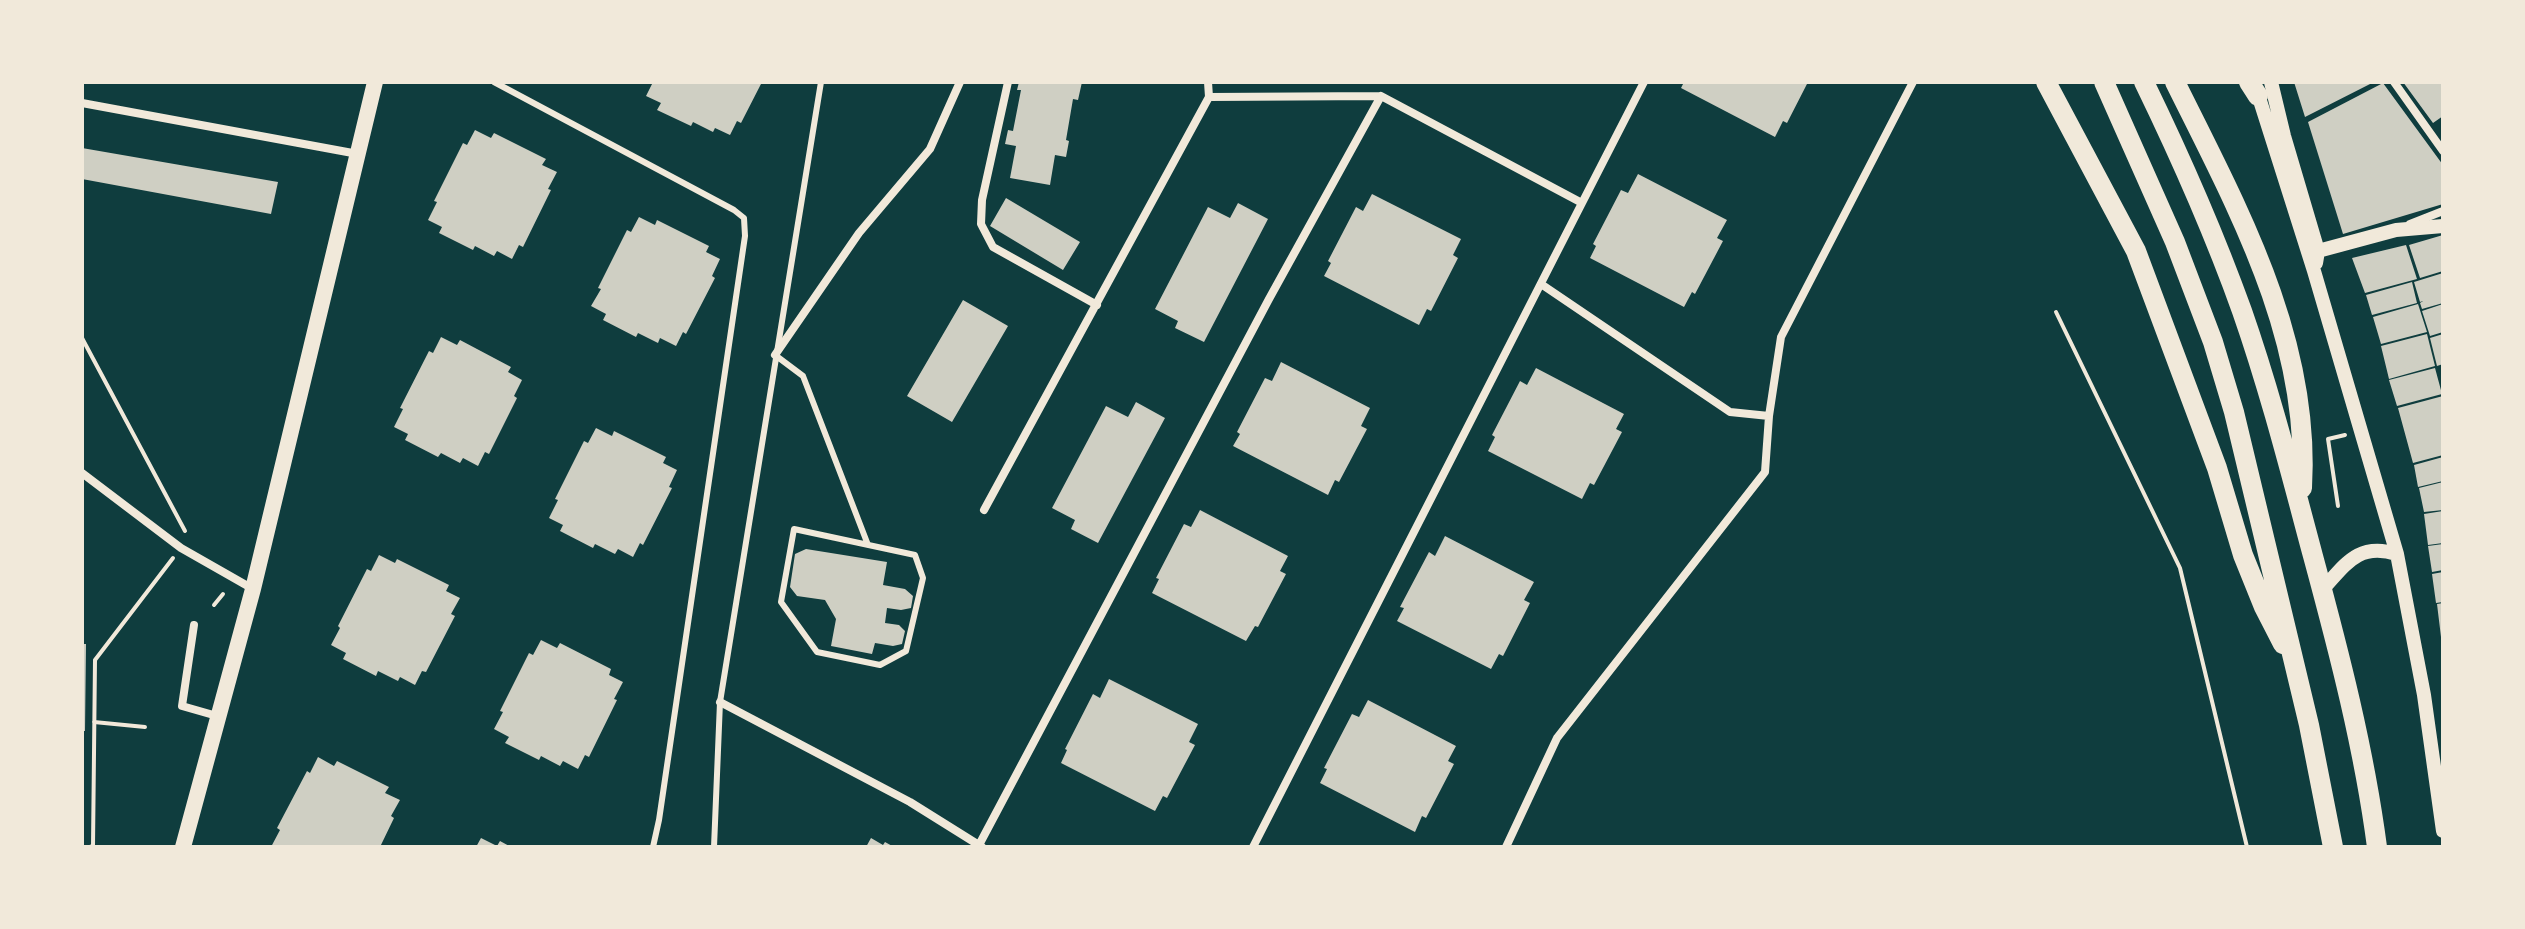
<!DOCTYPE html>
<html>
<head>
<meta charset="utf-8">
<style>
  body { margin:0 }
  #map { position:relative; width:2525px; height:929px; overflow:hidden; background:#0f3d3e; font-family:Georgia,serif }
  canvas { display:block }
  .frame { position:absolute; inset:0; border:84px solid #f1e9da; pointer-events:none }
</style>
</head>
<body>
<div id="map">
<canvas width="2525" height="929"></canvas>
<div class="frame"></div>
</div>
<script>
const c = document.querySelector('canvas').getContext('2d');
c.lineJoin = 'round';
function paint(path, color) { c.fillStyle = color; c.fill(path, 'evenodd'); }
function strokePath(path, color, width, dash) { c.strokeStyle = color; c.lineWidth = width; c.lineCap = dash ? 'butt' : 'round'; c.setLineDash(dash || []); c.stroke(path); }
paint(new Path2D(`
  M653,82H762L741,123L737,121L730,135L715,128L713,132L693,122L691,126L657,110L661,103L646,96Z
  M1019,82H1082L1078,100L1073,99L1066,140L1069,141L1066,157L1055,155L1050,185L1010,178L1016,146L1005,144L1008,130L1013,131L1021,90H1017Z
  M1684,82H1808L1787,123L1783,121L1775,137L1681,88Z
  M2294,82H2374L2305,117Z
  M2403,82H2443V116L2433,123Z
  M2383,83L2443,165V204L2343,234L2308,122Z
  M475,130L491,138L494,133L546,159L542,165L557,172L548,189L551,190L523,247L519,245L512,259L497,251L494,256L475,246L473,250L439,233L442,227L428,220L437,202L434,201L463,143L467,145Z
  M82,148L278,182L271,214L82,179Z
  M1638,174L1727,220L1717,238L1723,241L1695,294L1692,292L1684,307L1590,258L1596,246L1593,244L1621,190L1628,193Z
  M1372,194L1461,239L1453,255L1458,258L1431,311L1427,309L1419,325L1324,276L1331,263L1328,261L1356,207L1363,211Z
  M1006,198L1080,242L1063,270L990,226Z
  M1238,203L1268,219L1204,342L1175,328L1178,321L1155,309L1208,207L1230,218Z
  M639,217L655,225L657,220L709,246L706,252L720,259L712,276L715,278L686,334L683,332L676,346L660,338L658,343L638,333L636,337L603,320L606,314L591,306L601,289L598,288L627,230L631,232Z
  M2443,235V271L2420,278L2409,245Z
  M2406,245L2417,279L2365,293L2352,258Z
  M2443,273V303L2422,309L2420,303L2423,301L2420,302L2414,282Z
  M2412,282L2417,303L2372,315L2366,295Z
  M963,300L1008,326L952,422L907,396Z
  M2418,304L2427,332L2381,344L2373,317Z
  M2443,304V332L2430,336L2422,311Z
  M2427,334L2435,366L2389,379L2381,346Z
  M2443,334V364L2437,366L2430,338Z
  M441,337L457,345L460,340L511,367L508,372L522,380L514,396L517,398L489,454L485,452L478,466L463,458L460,463L441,453L438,457L405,440L408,434L394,427L403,409L400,408L429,351L433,353Z
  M1281,362L1370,408L1361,426L1367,429L1339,482L1335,480L1328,495L1233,446L1240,434L1237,432L1265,378L1272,381Z
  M1536,368L1624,414L1616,429L1622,432L1594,485L1590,483L1582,499L1488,451L1495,437L1492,435L1520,381L1527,385Z
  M2435,368L2442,394L2397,406L2389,380Z
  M2443,396V455L2413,463L2398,408Z
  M1136,402L1165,418L1098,543L1071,529L1075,520L1052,508L1106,406L1128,417Z
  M596,428L612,436L614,431L666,457L663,463L677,470L669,487L672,488L643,545L640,543L633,557L618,549L615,554L595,544L593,548L560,531L563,525L549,518L558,500L555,499L584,441L588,443Z
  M2443,457V481L2418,487L2414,465Z
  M2443,482V510L2424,512L2419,488Z
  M1200,510L1288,556L1280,571L1286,574L1258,627L1255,626L1246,641L1152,593L1159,579L1156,578L1184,524L1191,527Z
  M2443,511V543L2428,545L2424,514Z
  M1445,536L1534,582L1524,600L1530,603L1503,656L1499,654L1491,669L1397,621L1404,608L1400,607L1429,552L1435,556Z
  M2443,544V570L2432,572L2428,546Z
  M806,549L887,562L883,585L905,589L913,596L911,608L901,610L887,608L885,623L899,625L905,631L902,644L893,646L875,643L872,654L831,646L836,619L825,600L797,596L790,587L795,554Z
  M379,555L395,563L397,559L449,585L446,591L460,598L451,614L455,616L426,672L422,671L415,685L400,677L398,681L378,671L376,676L343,659L346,653L331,645L340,628L338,626L367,569L371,571Z
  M2443,572V602L2436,603L2432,574Z
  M2443,603V637H2441L2437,604Z
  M541,640L557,648L560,643L611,669L609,675L623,682L614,699L617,700L589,757L585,755L578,769L563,761L560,766L541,756L539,760L505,743L509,737L494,729L503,712L500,711L529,653L533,655Z
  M82,644H86L85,731H82Z
  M1109,679L1198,724L1189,742L1195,745L1167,798L1163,796L1155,811L1061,763L1067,750L1065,749L1093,694L1100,698Z
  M1368,700L1456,746L1448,761L1454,764L1426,818L1422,816L1415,832L1320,783L1327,769L1324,768L1352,714L1359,717Z
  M318,757L334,766L337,761L389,787L385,793L400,800L391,816L394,818L380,847H271L280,830L277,828L307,771L310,773Z
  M481,838L497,846L500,841L511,847H476Z
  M871,838L883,845L885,842L894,847H866Z`), '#cfcfc3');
strokePath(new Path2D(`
  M2056,312L2180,568L2247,847
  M82,338L185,531
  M2338,506L2328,439L2345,435
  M214,605L223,594
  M94,722L145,727
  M90,847L93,846L95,660L173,558`), '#f1e9da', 4);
strokePath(new Path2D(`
  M494,82L734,210L744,218L745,236L659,820L653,847
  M775,355L803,376L868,545
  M794,529L915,555L923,578L906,651L880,665L817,652L781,602Z
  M714,847L720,702L821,82`), '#f1e9da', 6);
strokePath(new Path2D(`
  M1008,82L982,200L981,224L993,247L1097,305
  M1208,82L1209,97L1381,96L1582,203L1253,847
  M2394,82L2443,151
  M82,103L358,154
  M1582,203L1644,82
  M2410,224L2443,211
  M1541,284L1730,412L1769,416
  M775,355L859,233L930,149L960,82
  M82,473L181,548L253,589
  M984,510L1209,97
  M194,625L182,706L217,716
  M720,702L910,802L982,847
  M979,845L1269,299L1381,96
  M1506,847L1557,738L1765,472L1769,416L1781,337L1913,82`), '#f1e9da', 8);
strokePath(new Path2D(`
  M2271,82L2284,136L2318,251L2316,263
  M2256,88L2314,271L2397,554L2424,695L2443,831
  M2318,251L2396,230L2443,226
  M2322,590C2346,564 2358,542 2397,554`), '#f1e9da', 14);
strokePath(new Path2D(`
  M183,847L253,589L375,82`), '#f1e9da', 16);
strokePath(new Path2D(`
  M2046,82L2136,251L2217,468L2243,555L2264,607L2283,644
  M2104,82L2175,242L2213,342L2234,412L2309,725L2333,847
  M2144,82C2180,156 2214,233 2242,311C2270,391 2291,474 2313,556C2339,652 2364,748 2377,847
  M2175,82C2238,209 2311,340 2302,488
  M2249,82L2258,96`), '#f1e9da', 20);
</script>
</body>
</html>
